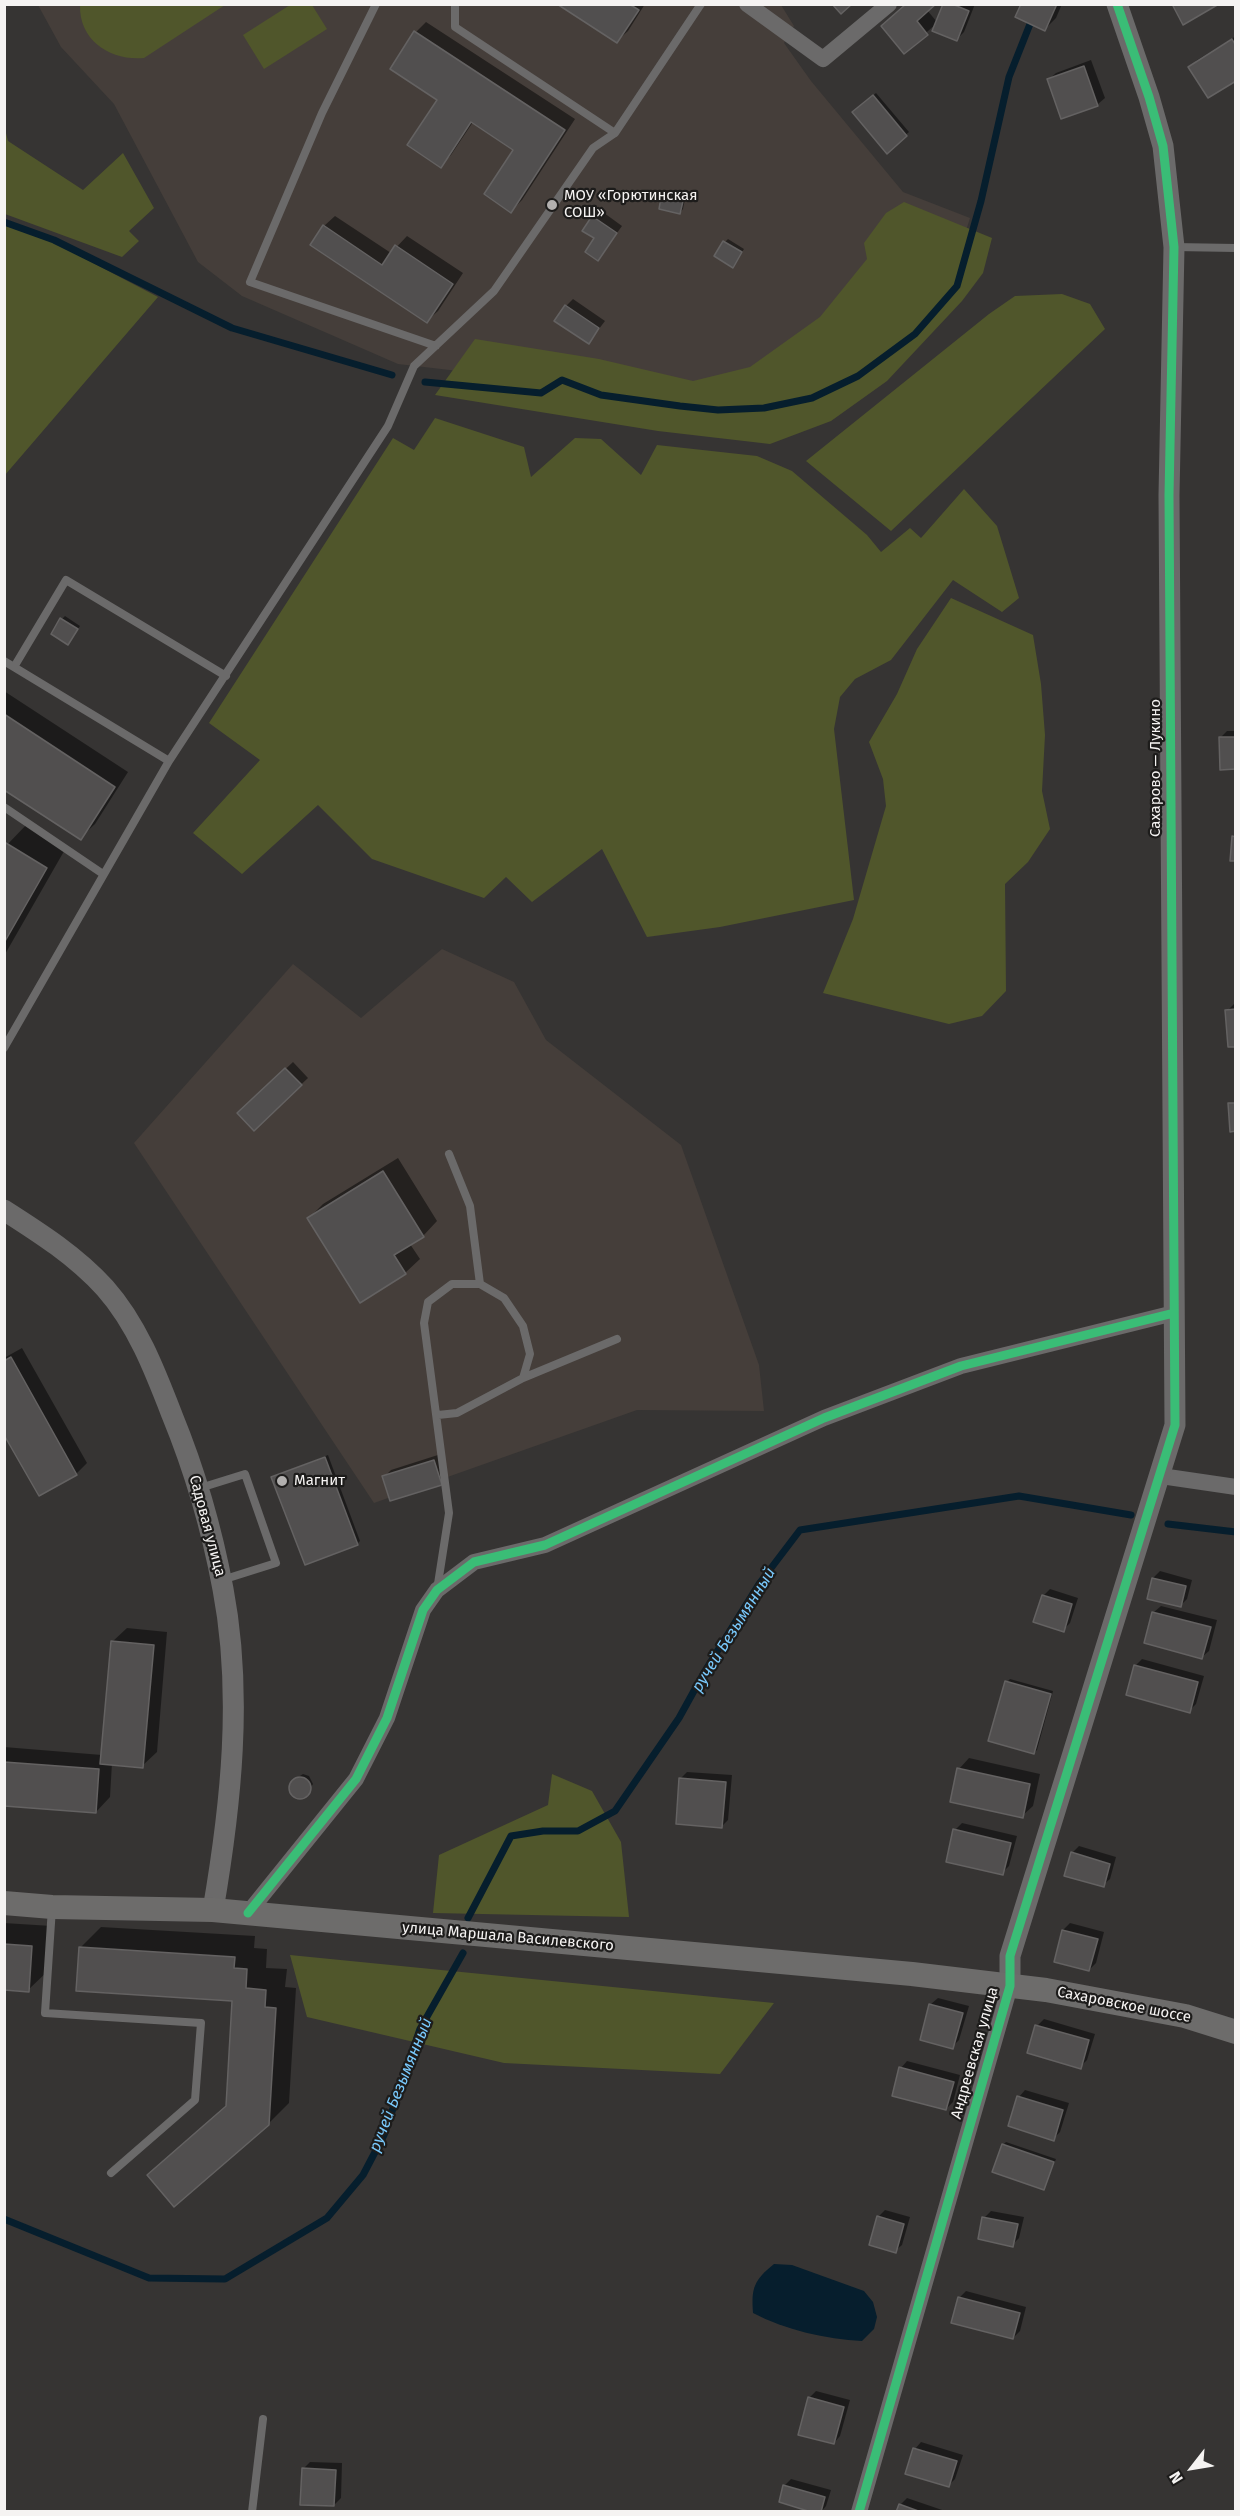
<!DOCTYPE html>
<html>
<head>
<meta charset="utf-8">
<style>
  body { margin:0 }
  #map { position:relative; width:1240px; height:2516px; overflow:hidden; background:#363433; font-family:"Fira Sans",sans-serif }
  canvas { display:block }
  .frame { position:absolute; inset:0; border:6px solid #f5f3f2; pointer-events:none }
  .north { position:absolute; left:1162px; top:2438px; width:60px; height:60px; -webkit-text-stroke:4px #1d1c1b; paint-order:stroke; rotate:239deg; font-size:16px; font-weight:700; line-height:24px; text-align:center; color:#f5f3f2 }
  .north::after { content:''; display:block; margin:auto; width:21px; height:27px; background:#f5f3f2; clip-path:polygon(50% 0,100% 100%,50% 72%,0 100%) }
</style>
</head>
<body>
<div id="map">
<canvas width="1240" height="2516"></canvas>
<div class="frame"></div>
<div class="north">N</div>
</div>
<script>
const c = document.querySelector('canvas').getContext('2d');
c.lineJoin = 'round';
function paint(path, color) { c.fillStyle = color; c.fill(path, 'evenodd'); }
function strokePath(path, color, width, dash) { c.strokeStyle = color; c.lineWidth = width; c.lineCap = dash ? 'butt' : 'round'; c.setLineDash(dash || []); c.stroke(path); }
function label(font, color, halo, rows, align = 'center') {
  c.font = font + ' "Fira Sans",sans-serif'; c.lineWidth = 4.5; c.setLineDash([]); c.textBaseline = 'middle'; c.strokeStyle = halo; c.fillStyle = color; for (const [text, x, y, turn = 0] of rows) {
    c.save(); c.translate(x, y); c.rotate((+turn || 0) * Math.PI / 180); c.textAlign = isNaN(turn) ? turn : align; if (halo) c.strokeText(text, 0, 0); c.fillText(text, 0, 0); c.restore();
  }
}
paint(new Path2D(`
  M38,5H781L794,26L784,43L811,81L903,192L970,218L950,281L718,401L398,364L242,296L198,262L114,104L61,47Z
  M442,949L514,982L546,1040L681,1145L759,1365L764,1411L637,1410L374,1503L134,1143L293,964L361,1018Z`), '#453e3a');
paint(new Path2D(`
  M80,5V4L225,5L144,58C111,61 79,41 80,5Z
  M290,5H312L327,29L264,69L243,35Z
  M5,129L8,141L83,190L123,153L154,208L129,231L139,241L122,257L5,214Z
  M904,202L992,238L983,273L962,301L887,381L831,421L770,444L658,431L435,395L475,339L599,359L693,381L750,367L820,317L867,259L864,243L886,213Z
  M5,225L55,243L158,297L5,475Z
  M1062,294L1090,304L1105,329L891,531L806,461L989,314L1015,296Z
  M435,418L524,447L531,477L575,438L601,439L641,475L657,445L757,456L792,471L867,535L881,552L910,528L921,538L964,489L997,526L1019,598L1002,612L953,580L891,660L855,679L840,697L834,729L854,900L720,927L647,937L602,849L532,902L506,877L484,898L372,859L318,805L242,874L193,833L260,760L209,723L393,438L414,450Z
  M951,598L1033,635L1041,684L1045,735L1042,791L1050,829L1028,862L1005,884L1006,991L982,1016L949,1024L823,993L853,919L886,806L883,779L869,742L897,694L917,649Z
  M552,1774L592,1791L621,1842L629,1917L433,1913L439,1855L548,1805Z
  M290,1955L774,2003L720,2074L504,2063L307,2017Z`), '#50562b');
paint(new Path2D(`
  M774,2264L792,2265L864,2291L873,2302L877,2317L874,2329L862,2341C826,2339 785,2330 753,2313C751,2288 754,2280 774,2264Z`), '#061e2d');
paint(new Path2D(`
  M560,4H645L628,31L617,41Z
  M906,4L927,10L937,22L945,4H975L964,32L957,39L936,24L904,52L883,26Z
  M1023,4H1062L1056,18L1045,29Z
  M426,22L575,119L522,200L511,211L515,149L473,122L451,155L440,166L439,99L416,32Z
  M1236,36V79L1190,67L1197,60Z
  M1091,60L1105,98L1098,104L1062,117L1049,79L1056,73Z
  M876,93L909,132L887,151L854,112Z
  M667,190L686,194L683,209L680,213L664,193Z
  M600,210L622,226L598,259L593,217Z
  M335,216L391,253L407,236L463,273L438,311L427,321L324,226Z
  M728,239L744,249L733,266L725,242Z
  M573,299L605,321L589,342L566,306Z
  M65,616L80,626L68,643L62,619Z
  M4,691L128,772L95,824L80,838L4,788Z
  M1227,731H1236V768L1220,738Z
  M28,823L67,846L4,956V848Z
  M1234,1004H1236V1045L1227,1011Z
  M293,1062L308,1078L254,1129L239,1113Z
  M398,1158L437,1221L423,1236L410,1244L420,1259L405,1273L309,1218L323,1204Z
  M22,1348L87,1463L76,1474L39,1494L4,1432V1358Z
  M441,1454V1483L384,1477L391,1470Z
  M328,1455L360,1541L357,1544L273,1477Z
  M1160,1571L1192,1580L1187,1599L1180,1606L1153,1578Z
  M1050,1589L1078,1598L1070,1623L1063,1630L1043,1596Z
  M1161,1606L1217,1620L1209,1651L1202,1657L1154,1612Z
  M127,1628L167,1632L157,1752L142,1766L112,1763L110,1797L96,1812L4,1805V1747L102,1755L112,1642Z
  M1142,1659L1204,1676L1196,1704L1189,1711L1135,1666Z
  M1010,1679L1053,1691L1037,1750L1034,1753L1007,1682Z
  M969,1758L1040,1774L1033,1806L1022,1816L959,1769Z
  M687,1772L732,1775L728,1820L721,1827L680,1779Z
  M303,1774L309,1776L313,1784L307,1794L298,1797L293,1794L290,1789L291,1782Z
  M962,1823L1017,1836L1009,1866L1002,1873L955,1830Z
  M1079,1846L1116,1857L1110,1879L1103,1885L1072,1853Z
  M4,1923L52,1926L49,1970L28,1990L4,1989Z
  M1070,1923L1104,1932L1096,1963L1089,1970L1063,1930Z
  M101,1927L255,1936L254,1948L267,1949L266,1968L287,1969L285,1987L296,1988L289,2103L268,2124L149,2175L227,2104L234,1999L80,1948Z
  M938,1998L969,2006L959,2040L952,2047L922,2038L931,2004Z
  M1044,2019L1095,2034L1087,2060L1080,2067L1037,2026Z
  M907,2061L960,2075L953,2102L946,2109L901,2068Z
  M1025,2090L1069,2103L1060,2132L1053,2139L1019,2097Z
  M1006,2142L1056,2159L1044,2188L1003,2145Z
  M885,2210L910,2217L902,2245L895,2251L878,2217Z
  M991,2211L1024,2217L1019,2238L1012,2245L984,2218Z
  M966,2291L1026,2307L1020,2331L1013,2338L959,2298Z
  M816,2391L850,2400L840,2436L834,2443L809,2398Z
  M921,2442L963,2455L955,2479L948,2486L915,2449Z
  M310,2462L342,2463L341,2498L334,2505L303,2469Z
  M791,2479L831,2490L826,2506L821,2512L784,2486Z
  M907,2498L948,2512H898L900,2505Z`), '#0007');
strokePath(new Path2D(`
  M4,222L54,240L232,328L392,375
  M425,382L541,393L562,380L601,395L680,406L718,410L764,408L812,398L858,376L915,334L957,286L981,201L1009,77L1030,24
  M1168,1524L1236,1532
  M468,1918L511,1836L543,1831H578L615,1811L679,1718L705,1671L759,1584L800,1530L1019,1496L1131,1515
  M4,2219L149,2278L225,2279L327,2218L363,2175L384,2135L420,2029L463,1953`), '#061e2d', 7);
const building = new Path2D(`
  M557,4H629L639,10L617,43Z
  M832,4H852L841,14Z
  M906,4H936L917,21L928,35L904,54L881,26Z
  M943,4H952L969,11L957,41L932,31Z
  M1021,4H1057L1045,31L1015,17Z
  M1172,4H1219L1183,25Z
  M414,31L565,130L511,213L484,194L513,150L471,122L441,168L407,145L437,100L390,69Z
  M1232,39L1236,46V81L1208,98L1188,67Z
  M1084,66L1098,106L1061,119L1047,79Z
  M873,95L907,136L887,154L852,112Z
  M662,192L684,197L680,214L659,209Z
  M592,216L617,233L598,261L585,252L594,238L582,231Z
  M323,225L382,265L395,245L453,284L427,323L310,245Z
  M723,241L742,252L733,268L714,256Z
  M565,305L599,328L589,344L554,321Z
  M60,618L78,629L68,645L51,634Z
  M4,714L115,787L81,840L4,790Z
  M1219,737H1236V769L1220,770Z
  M1232,836L1236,837V861H1230Z
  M6,843L47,868L4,943V845Z
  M1236,1009V1047H1228L1225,1010Z
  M285,1068L302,1085L254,1131L237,1113Z
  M1228,1103H1236V1131L1230,1132Z
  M383,1171L424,1237L394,1255L406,1274L360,1303L307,1218Z
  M11,1357L77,1475L39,1496L4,1435V1361Z
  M325,1457L358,1545L305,1565L271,1477Z
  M434,1460L442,1485L390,1501L382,1476Z
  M1152,1578L1186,1586L1181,1607L1147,1599Z
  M1042,1595L1072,1604L1064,1632L1033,1622Z
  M1152,1612L1211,1627L1202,1659L1144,1643Z
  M111,1641L154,1645L143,1768L100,1764Z
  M1134,1665L1198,1682L1190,1713L1126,1695Z
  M1005,1681L1051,1694L1034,1754L988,1741Z
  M4,1762L99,1769L96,1813L4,1806Z
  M957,1768L1030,1784L1023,1818L950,1802Z
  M289 1788a11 11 0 1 1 22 0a11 11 0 1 1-22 0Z
  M679,1778L726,1782L722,1828L676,1824Z
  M953,1829L1011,1843L1003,1875L946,1862Z
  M1071,1852L1110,1864L1104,1887L1064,1876Z
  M1062,1930L1098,1939L1089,1971L1054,1962Z
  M4,1944L32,1946L29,1992L4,1990Z
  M79,1947L235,1957L234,1968L247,1969L246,1988L266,1990L265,2007L276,2008L269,2125L174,2207L147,2175L226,2106L232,2001L76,1991Z
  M929,2004L963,2013L953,2049L920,2040Z
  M1035,2025L1089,2040L1081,2069L1027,2053Z
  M899,2067L954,2082L946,2110L892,2096Z
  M1017,2096L1063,2110L1054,2141L1008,2126Z
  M1002,2144L1054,2162L1044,2190L992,2172Z
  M877,2216L904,2224L896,2253L869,2245Z
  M982,2217L1018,2224L1013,2247L978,2239Z
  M958,2297L1020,2313L1013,2339L951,2323Z
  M808,2397L844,2407L834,2444L798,2435Z
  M913,2448L957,2461L949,2487L905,2474Z
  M302,2468L336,2470L334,2506L300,2505Z
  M783,2485L825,2497L821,2512H811L779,2502Z
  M899,2504L921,2512H896Z`);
paint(building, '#514f4f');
strokePath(building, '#646262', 1.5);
strokePath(new Path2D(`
  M376,4L322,113L250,282L436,346
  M455,4V27L615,133
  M1174,247L1236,248
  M4,661L169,761
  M14,667L66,580L226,676
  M4,807L103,874
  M4,1048L169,761L388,426L414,366L494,291L593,148L615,133L701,4
  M480,1284L504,1298L523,1326L530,1354L523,1378
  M438,1415L457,1413L523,1378L617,1339
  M200,1488L245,1474L276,1563L222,1580
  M437,1590L449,1513L424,1323L428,1302L452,1284H480L470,1206L449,1154
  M52,1908L45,2013L201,2023L195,2100L111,2173
  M252,2512L263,2419`), '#6b6a6a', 8);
strokePath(new Path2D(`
  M747,4L823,59L889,4
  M1161,1476L1236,1487
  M248,1913L356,1779L387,1718L423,1610L437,1590L474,1562L545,1545L824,1418L961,1366L1174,1313
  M859,2512L1010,1986`), '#6b6a6a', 16);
strokePath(new Path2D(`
  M4,1210C40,1233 76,1256 105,1288C137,1324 155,1371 172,1415C195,1471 212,1530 223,1589C243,1694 231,1805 213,1910
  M1010,1986V1956L1175,1425L1169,495L1174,247L1163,146L1149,97L1117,4`), '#6b6a6a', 21);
strokePath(new Path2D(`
  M4,1903L52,1907L213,1910L912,1974L1046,1990L1185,2016L1236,2032`), '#6d6c6b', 24);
strokePath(new Path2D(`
  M248,1913L356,1779L387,1718L423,1610L437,1590L474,1562L545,1545L824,1418L961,1366L1174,1313
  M859,2512L1010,1986V1956L1175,1425L1169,495L1174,247L1163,146L1149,97L1117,4`), '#3abd76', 9);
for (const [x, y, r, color] of [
  [552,205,6,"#b2b0af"],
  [282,1481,6,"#b2b0af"]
]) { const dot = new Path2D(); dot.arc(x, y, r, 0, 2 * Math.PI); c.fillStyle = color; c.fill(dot); strokePath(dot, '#1d1c1b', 2); }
label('15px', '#f5f3f2', '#1d1c1b', [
  ["МОУ «Горютинская",564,196],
  ["СОШ»",564,213],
  ["Магнит",294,1481]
], 'left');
label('15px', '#f5f3f2', '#1d1c1b', [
  ["Сахарово — Лукино",1156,768,-90],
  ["Садовая улица",207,1526,75],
  ["улица Маршала Василевского",508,1937,5],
  ["Сахаровское шоссе",1124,2005,11],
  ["Андреевская улица",975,2053,-74]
]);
label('italic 16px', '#79c9fc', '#1d1c1b', [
  ["ручей Безымянный",734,1630,-58],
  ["ручей Безымянный",401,2085,-68]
]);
</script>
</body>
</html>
